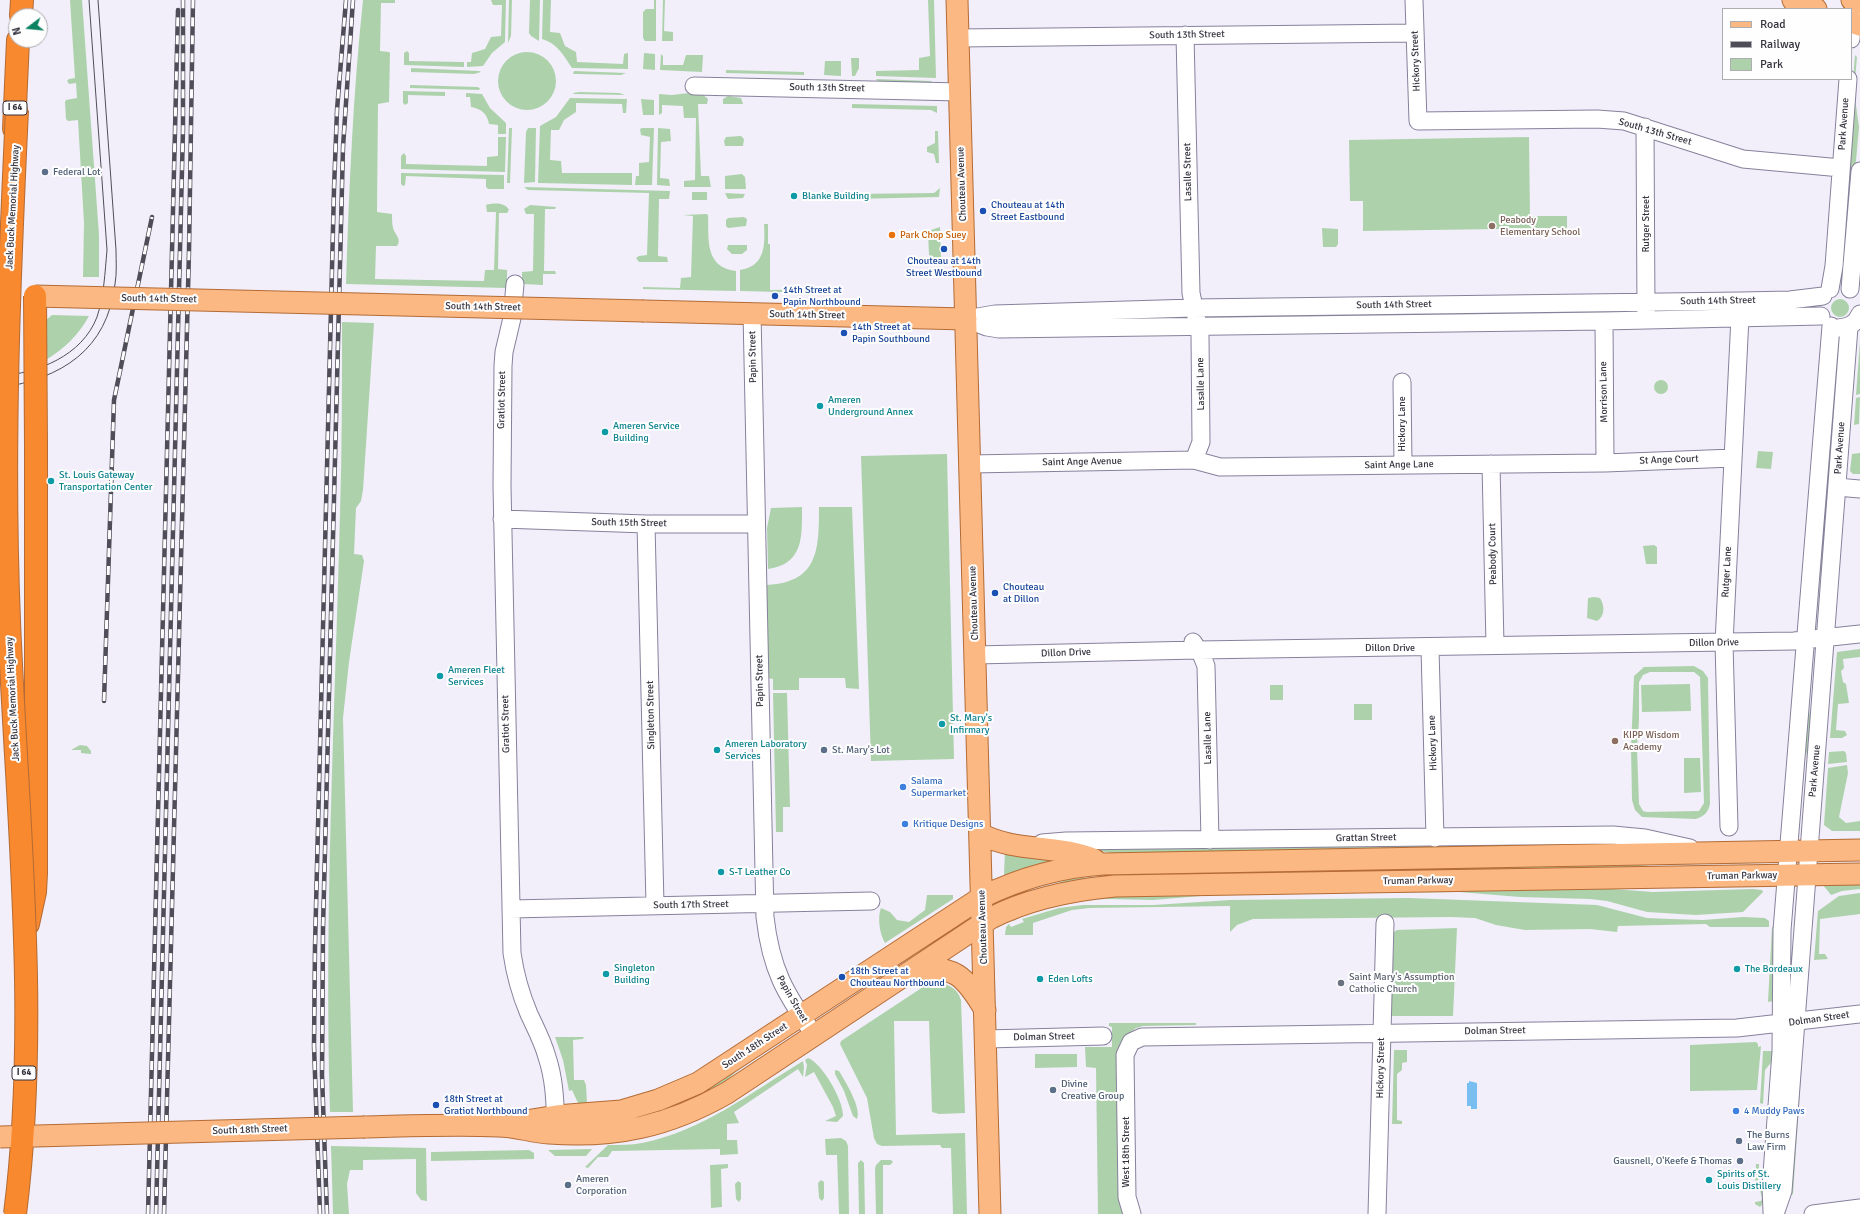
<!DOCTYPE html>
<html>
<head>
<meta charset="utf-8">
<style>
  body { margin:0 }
  #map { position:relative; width:1860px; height:1214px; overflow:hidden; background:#f2effb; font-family:Signika,sans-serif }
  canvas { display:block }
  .legend { position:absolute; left:1722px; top:8px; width:130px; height:72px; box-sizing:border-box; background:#fefefe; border:1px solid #aeadb2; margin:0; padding:5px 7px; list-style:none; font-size:12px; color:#36343f }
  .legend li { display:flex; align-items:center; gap:8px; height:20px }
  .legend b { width:20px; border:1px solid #aeadb2 }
  .north { position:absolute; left:8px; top:8px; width:40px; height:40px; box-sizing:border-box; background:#fefefe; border:1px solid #aeadb2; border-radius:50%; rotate:254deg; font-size:11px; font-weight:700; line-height:16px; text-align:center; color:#36343f }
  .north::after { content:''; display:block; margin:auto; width:14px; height:18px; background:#0a8261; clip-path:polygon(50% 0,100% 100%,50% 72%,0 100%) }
</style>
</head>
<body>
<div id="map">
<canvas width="1860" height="1214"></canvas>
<ul class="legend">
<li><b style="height:5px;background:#fbb882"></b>Road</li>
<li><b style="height:5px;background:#4f4d58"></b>Railway</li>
<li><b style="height:11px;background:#add2ab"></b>Park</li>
</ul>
<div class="north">N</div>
</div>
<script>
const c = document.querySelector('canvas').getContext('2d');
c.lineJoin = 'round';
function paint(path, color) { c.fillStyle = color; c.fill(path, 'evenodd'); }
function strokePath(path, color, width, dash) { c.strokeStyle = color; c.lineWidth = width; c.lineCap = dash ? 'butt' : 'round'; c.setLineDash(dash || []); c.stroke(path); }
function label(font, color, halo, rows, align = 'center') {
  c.font = font + ' Signika,sans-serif'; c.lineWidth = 4; c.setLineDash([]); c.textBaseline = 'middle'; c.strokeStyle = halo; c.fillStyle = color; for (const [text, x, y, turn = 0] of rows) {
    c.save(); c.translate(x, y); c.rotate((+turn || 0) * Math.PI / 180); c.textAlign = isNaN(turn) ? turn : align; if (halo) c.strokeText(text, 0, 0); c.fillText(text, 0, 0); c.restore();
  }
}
paint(new Path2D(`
  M70,0H82L99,235V277H83L84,223L78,120L68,121L66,119L65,102L66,100L77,98L76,83L69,84L67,81L69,79L75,78Z
  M363,0H395V3H381L380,51L389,52L390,53L389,102L378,104L377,212L392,214C392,218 392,223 393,228C395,235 402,239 397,246H376L375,279L484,281L485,270H494L496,212H487L486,205C493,203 505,202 509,210L507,213H499L498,269L507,270V288L346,284C349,189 353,94 363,0Z
  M491,0H506L505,42L492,53L483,66L467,67V62H471L472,53L485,49L491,37L501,36L502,5H493Z
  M509,0H512L511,36L508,43Z
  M530,0H540L539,41L531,36L529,33Z
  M543,0H551L550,32L560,33L565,46L576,52L577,62L623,64L624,54L628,53V69L572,68C564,56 557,43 542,39Z
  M654,0H656V41H645L643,38V12L646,9H654Z
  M663,0H665L664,31L673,32V41H662Z
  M928,0H934L936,78L876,76V71L919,70V58L930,56Z
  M407,51L409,53V61L464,62V67L404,65V53Z
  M498 81a29 29 0 1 1 58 0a29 29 0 1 1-58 0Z
  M644,53L655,54V70L643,69Z
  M661,54L663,56V65H683L686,55H703L702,72L660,70Z
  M1855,55L1857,57L1854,91L1859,127L1847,262L1839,261Z
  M851,58H859V68L855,76H852Z
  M825,61H841V76L824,75Z
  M411,68L479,71L481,72L474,74L411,72Z
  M726,70L804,72V75L726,73Z
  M574,71L626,73L621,75L577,74H573Z
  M876,79L931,81L934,84L878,82Z
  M410,85L477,87L480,88L479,90L410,88Z
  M403,91L445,92V96L408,95V103L405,105L403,103Z
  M580,92L619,93L625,95L574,94L573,93Z
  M466,93L482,94L490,108L506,123V134H498V125L489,124C487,113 481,109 471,107L470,97H466Z
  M689,93L702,94L708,99L707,104H698L701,176H709L711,187H684V181L695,180L696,118H684L683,106L662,105V113L659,115V94L672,95Z
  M728,96L741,98L743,104H723V99Z
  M570,98L627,99L626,113H623L622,104L576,103V112L564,120L559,130H551L550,160L561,161L562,173H632V185L538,183L540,126L556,117Z
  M641,99L654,100V115H643Z
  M852,104L937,106V113L931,110L852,108Z
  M509,128H512L510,183H507Z
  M528,128H536L535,182L524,183L526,132Z
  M642,128H654L652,185H635L636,176H639V163L649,162L650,137L641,135L640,129Z
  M658,128L670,129L671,141L661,142L660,178L669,179L670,186L657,185Z
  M935,131H938L939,163H936L934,154L927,152V147L935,143Z
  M741,136L744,139L743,146H725L724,141L726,137Z
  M498,137H506L505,172L401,169V156L404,153L406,156V164L487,166V157L498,156Z
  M1529,137L1530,216H1567V228L1363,231V201H1350L1349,140Z
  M401,173L504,175V189H488L486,187V179L406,176L405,185L403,186L401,184Z
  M742,174L745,177L746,189H725V176Z
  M524,187L670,191L669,199H659L658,256L667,257L668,262H639L636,258L639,256L647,255L649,193L528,190Z
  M940,188L939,197L854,199L853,194L934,193Z
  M692,192H707V200H692Z
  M725,193L745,194L743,198L728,199Z
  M530,205L556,207L555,209H545L544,271H555L556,274H543V285L522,284V272L533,271L534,214H526L524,209Z
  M706,214L708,215C709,239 704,267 736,271V291L643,289V287L680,288L681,278L691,277L693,216L683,215Z
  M744,217L747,219L746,226L728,228L726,226V220L728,218Z
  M764,224H768V244H770V290L821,289L823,293L740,291V270C766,266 765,244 764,224Z
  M940,227L941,259L933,258L929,255L928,231Z
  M1322,228L1338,229V244L1336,247H1323Z
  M728,245H747V250L742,254H732L727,249Z
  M1831 308a9 9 0 1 1 18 0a9 9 0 1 1-18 0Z
  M52,315L89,316C78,336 64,349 44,361L45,321Z
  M342,322L374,323L363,490L361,501L356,508L354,554L362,555L364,561L349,662L343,718L353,1112H330C324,913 335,713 340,513C342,449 342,386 342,322Z
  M1860,341V394L1856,395Z
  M1831,352L1841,353L1820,613L1821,579L1817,544Z
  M1654 387a7 7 0 1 1 14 0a7 7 0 1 1-14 0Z
  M1860,397L1859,424L1854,425L1856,398Z
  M1758,451L1773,452L1771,469L1756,468Z
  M1860,453V474H1853L1850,471L1852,454Z
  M947,454L954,759L871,761L861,456Z
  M802,507C802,536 804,564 768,569L767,528L771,508Z
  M819,507H852L859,689L846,688L845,678H799V690H773V679L767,678L765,585C818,583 819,551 819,507Z
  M1654,545L1657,547V564H1646L1643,546Z
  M1594,597L1600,598C1605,606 1605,616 1597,621L1587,618L1588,598Z
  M1860,649V657L1843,659L1844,668L1841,671L1843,682L1846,684L1849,703L1838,704L1836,730L1845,731L1847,735L1842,738H1830L1837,652Z
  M1694,666L1703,671L1708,678L1710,804C1708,812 1705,816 1696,819L1642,817L1635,810L1632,800L1631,748L1634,676L1644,667ZM1650,672H1694L1700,677L1704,803L1699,811L1647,812L1643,811L1639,804L1637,748L1639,721V682L1643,675Z
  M1690,684L1691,711L1642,712L1641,685Z
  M1270,685H1283V700H1270Z
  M773,693H787L790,807H783V832H776Z
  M1808,699L1812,734L1803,818L1807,759L1803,724Z
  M1354,704H1372V720H1354Z
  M80,745L87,746L91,751V754L81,753V750H71Z
  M1844,751L1846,753L1847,762L1828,764L1829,752Z
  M1684,758H1700L1701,792L1684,793Z
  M1847,765L1848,773L1839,817L1846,823L1860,821V831H1832L1824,825L1828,768Z
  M1617,842L1649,844L1118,854L1067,846Z
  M1005,851L1067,856L1006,876L1004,874Z
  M1760,860V863L1649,865L1592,871L1017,896L1070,879L1182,870Z
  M1860,883V889L1842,891L1831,895L1823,885Z
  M1598,888L1653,892L1753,889L1762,890L1763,892L1743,912L1696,915L1647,912L1607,901L1590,899L1520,897L1459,892L1362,893L1212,895L1153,900L1108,899L1081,900L1038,910L1019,917L1014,921L1010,918L1080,897Z
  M1860,893V914L1820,919L1819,954H1825L1828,959L1814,960L1818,911L1839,896Z
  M927,895H953V899L885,943C880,935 877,918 881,908L890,912L897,920L909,922L925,910Z
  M1409,898L1597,905L1647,918L1671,919L1703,920L1743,917L1765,918L1769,921V927H1710L1706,924L1618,926L1617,932L1590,929L1525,930L1496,925L1475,918L1451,917L1253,919L1237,925L1230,932V906L1090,908L1072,910L1033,923V935H1005L1006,927L1009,924L1011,927L1024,922L1022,919L1059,908L1083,905H1154L1230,900Z
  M1775,926L1774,1001L1768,1002L1772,927Z
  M1457,928L1453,1016H1391L1394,932L1397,930Z
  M934,983C947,983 957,987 961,1000L965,1113L939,1114L932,1112L929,1021H894L896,1135L965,1133L967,1214H953L951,1148H942L940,1145L882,1146L877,1144L874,1138L867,1098L840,1044L841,1041L923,987Z
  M1109,1023H1196V1025L1143,1026L1136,1028L1125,1037L1124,1214H1098L1096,1068L1086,1067L1085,1047H1112V1027L1109,1026Z
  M783,1036L785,1039L737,1071L711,1094L657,1117L579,1122Z
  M555,1037H584L583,1039L573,1040L574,1080H584L586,1085L587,1103H578L572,1090L569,1091L563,1060Z
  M1756,1042L1758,1044V1047L1761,1046L1757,1090L1690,1091V1045Z
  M1394,1050H1407V1062L1402,1063V1070L1397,1074V1120L1402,1121V1124H1392Z
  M1763,1051H1776L1774,1059L1765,1070L1763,1104L1760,1103Z
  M1035,1054H1077V1067L1035,1068Z
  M808,1058C822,1063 844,1101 843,1116L837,1122L825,1121L836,1116L833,1107L814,1072L805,1077L807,1065L805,1060Z
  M803,1061L804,1067L803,1077L798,1069L734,1112L739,1123L727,1124V1140H737L738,1154L720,1155V1149L612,1151L608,1157H598L588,1168L585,1167L608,1145C619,1145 631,1145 642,1143C702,1131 752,1092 803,1061Z
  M1800,1061L1802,1062L1793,1194L1791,1195L1789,1190Z
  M835,1070L839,1071C845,1081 862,1108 857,1119L853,1116L844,1091L835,1074Z
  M841,1138L846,1141L848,1146L849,1214H839L837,1155H826L825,1139Z
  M331,1146L426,1148L427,1201L421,1200L416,1193V1159L363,1160V1170H350L347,1184L349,1214H333Z
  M592,1149L586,1156H555L548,1150Z
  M529,1150L534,1153V1159L431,1161V1152Z
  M861,1160L864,1163L865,1214H859L858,1163Z
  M881,1160H891L893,1162L890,1165H883V1214H876L875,1169L876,1165Z
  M728,1164V1168L721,1169L722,1207L711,1208L710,1165Z
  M1756,1164H1759L1758,1181L1763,1188L1764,1202L1760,1207L1755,1204V1202L1761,1201L1762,1198L1760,1190L1755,1188Z
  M821,1180L824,1182V1198L822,1201L819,1198L818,1183Z
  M738,1181L741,1183V1199L739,1202L736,1199L735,1184Z`), '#add2ab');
paint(new Path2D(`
  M1469,1081L1477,1083V1109H1471V1106H1467V1083H1469Z`), '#78bef1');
const minor = new Path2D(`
  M1414,0L1418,121L1597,119L1624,121L1743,159L1841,168
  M1185,35L1191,293L1200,335L1201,442L1194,460
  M958,38L1415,33
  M1851,39L1853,11
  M694,86L960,92
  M1645,127L1646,313
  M515,284L512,318L504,352L503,366L502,486L512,953C515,974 521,995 529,1014C536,1029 543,1042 547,1057C555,1081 555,1104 556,1129
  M1830,289L1834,266L1848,79
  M1850,289L1860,171
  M752,313L765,917C771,970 785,993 815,1036
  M966,319L995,314L1193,308L1741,301L1790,300L1823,296
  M966,319L987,327L999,329L1604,321L1821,316
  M1604,321L1605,463
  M1838,328C1849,327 1856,324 1860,314
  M1402,382L1403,465
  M970,464L1194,460L1220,467L1605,463L1733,458
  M1491,464L1495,645
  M1837,487L1860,489
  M502,519L646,524H756
  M646,524L655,905
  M1193,642L1202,656L1206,666L1210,840
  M1430,648L1435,838
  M975,655L1198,650L1794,641L1860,634
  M1729,827L1724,643L1740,317
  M1042,843L1066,841L1613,835L1645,838L1690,848
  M511,909L871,901
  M986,1039L1103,1036
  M1772,1212L1771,1187L1781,1052L1782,930L1831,326
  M1132,1214L1127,1197L1125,1055L1131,1042L1142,1037L1737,1028L1860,1014
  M1377,1214L1385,923
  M1775,1214L1783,1191L1849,327
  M1813,1214L1860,1208`);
const major = new Path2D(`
  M957,0L990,1214
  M1793,0L1816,9
  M1852,0L1860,3
  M1851,22L1860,25
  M644,311L966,319
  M981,834C1016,853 1059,844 1095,860
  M914,970C954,964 965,976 985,1010
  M514,1123L556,1116L621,1111L658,1100L698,1083L982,897C1021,878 1059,867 1103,864L1860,850
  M365,1127C409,1126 454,1124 498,1126C515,1126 532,1132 549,1133C616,1138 669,1126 727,1093L991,918C1030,898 1072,890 1115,886L1860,874`);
const highway = new Path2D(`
  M21,16L22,0
  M14,129L18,40
  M28,924L35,892L36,873V446`);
strokePath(minor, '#87809b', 19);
strokePath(major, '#b46b35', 23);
strokePath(highway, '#b46b35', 24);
strokePath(minor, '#fff', 17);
strokePath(major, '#fbb882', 21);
strokePath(highway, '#f8892f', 22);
strokePath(new Path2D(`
  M0,376C38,373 82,356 97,317C104,296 105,272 107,250L89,0
  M0,388C62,378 107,350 115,284C117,273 116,261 116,250L98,0`), '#4f4d58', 1);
const rail = new Path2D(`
  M104,701L114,400L152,217
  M148,1214L178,10
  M156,1214L183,129V0
  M164,1214L189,251L193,0
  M320,1214L314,1046L315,946L334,189L337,110L346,0
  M327,1214L322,1075L323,928L343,147L353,0`);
strokePath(rail, '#4f4d58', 4.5);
strokePath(rail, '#fefefe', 3, [9]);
const majorBridge = new Path2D(`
  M35,296L644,311
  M0,1137L365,1127`);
const highwayBridge = new Path2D(`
  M35,296L36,446
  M15,1214C40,1017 17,818 9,621C2,450 9,280 17,110`);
strokePath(majorBridge, '#b46b35', 23, []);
strokePath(highwayBridge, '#b46b35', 24, []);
strokePath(majorBridge, '#fbb882', 21);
strokePath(highwayBridge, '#f8892f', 22);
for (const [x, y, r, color] of [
  [45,172,4,"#5c6f8a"],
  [794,196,4,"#0f9aa8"],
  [983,211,4,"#1a4fb4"],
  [1492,226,4,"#8d6e63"],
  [892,235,4,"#e8710a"],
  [944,249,4,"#1a4fb4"],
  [775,296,4,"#1a4fb4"],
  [844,333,4,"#1a4fb4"],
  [820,406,4,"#0f9aa8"],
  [605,432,4,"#0f9aa8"],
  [51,481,4,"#0f9aa8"],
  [995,593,4,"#1a4fb4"],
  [440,676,4,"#0f9aa8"],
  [942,724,4,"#0f9aa8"],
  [1615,741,4,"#8d6e63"],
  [717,750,4,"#0f9aa8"],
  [824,750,4,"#5c6f8a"],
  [903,787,4,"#3f7fe0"],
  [905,824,4,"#3f7fe0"],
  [721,872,4,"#0f9aa8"],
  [1737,969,4,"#0f9aa8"],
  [606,974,4,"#0f9aa8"],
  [842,977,4,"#1a4fb4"],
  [1040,979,4,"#0f9aa8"],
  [1341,983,4,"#6b7280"],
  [1053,1090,4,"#5c6f8a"],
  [436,1105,4,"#1a4fb4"],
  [1736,1111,4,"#3f7fe0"],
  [1739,1141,4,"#5c6f8a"],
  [1740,1161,4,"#5c6f8a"],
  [1709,1180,4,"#0f9aa8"],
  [568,1185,4,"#5c6f8a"]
]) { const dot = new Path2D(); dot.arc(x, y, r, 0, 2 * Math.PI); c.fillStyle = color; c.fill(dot); strokePath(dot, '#fefefe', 1.5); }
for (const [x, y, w] of [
  [15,108,24],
  [24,1073,24]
]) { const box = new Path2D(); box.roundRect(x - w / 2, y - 7, w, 14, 3); c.fillStyle = '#fefefe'; c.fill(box); strokePath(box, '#36343f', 1); }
label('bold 9px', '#36343f', null, [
  ["I 64",15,108],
  ["I 64",24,1073]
]);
label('10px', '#36343f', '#fefefe', [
  ["South 13th Street",1187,35,-1],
  ["Hickory Street",1416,61,-92],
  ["South 13th Street",827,88,1],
  ["Park Avenue",1844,124,-86],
  ["South 13th Street",1655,132,16],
  ["Lasalle Street",1188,172,-91],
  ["Chouteau Avenue",962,184,-92],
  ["Jack Buck Memorial Highway",13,207,-87],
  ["Rutger Street",1646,224,-90],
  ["South 14th Street",159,299,1],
  ["South 14th Street",1718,301,-1],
  ["South 14th Street",1394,305,-1],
  ["South 14th Street",483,307,1],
  ["South 14th Street",807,315,1],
  ["Papin Street",753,357,-91],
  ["Lasalle Lane",1201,384,-91],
  ["Morrison Lane",1604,392,-91],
  ["Gratiot Street",502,400,-89],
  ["Hickory Lane",1402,424,-90],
  ["Park Avenue",1840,448,-86],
  ["St Ange Court",1669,460,-2],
  ["Saint Ange Avenue",1082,462,-1],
  ["Saint Ange Lane",1399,465,-1],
  ["South 15th Street",629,523,1],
  ["Peabody Court",1493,554,-91],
  ["Rutger Lane",1727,572,-87],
  ["Chouteau Avenue",974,603,-92],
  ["Dillon Drive",1714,643,-1],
  ["Dillon Drive",1390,648],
  ["Dillon Drive",1066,653,-2],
  ["Papin Street",760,681,-91],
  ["Jack Buck Memorial Highway",13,699,-93],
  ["Singleton Street",651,715,-91],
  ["Gratiot Street",506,724,-91],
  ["Lasalle Lane",1208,738,-91],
  ["Hickory Lane",1433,743,-92],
  ["Park Avenue",1815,771,-85],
  ["Grattan Street",1366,838,-1],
  ["Truman Parkway",1742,876,-1],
  ["Truman Parkway",1418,881,-1],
  ["South 17th Street",691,905,-1],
  ["Chouteau Avenue",983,927,-92],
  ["Papin Street",792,999,60],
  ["Dolman Street",1819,1019,-8],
  ["Dolman Street",1495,1031,-1],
  ["Dolman Street",1044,1037,-1],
  ["South 18th Street",755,1046,-33],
  ["Hickory Street",1381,1068,-89],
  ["South 18th Street",250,1130,-2],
  ["West 18th Street",1126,1152,-90]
]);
label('10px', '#4e5e75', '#fefefe', [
  ["Federal Lot",53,172],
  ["St. Mary's Lot",832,750],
  ["Divine",1061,1084],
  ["Creative Group",1061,1096],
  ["The Burns",1747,1135],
  ["Law Firm",1747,1147],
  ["Gausnell, O'Keefe & Thomas",1732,1161,"right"],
  ["Ameren",576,1179],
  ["Corporation",576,1191]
], 'left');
label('10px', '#0d838f', '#fefefe', [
  ["Blanke Building",802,196],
  ["Ameren",828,400],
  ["Underground Annex",828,412],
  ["Ameren Service",613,426],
  ["Building",613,438],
  ["St. Louis Gateway",59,475],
  ["Transportation Center",59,487],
  ["Ameren Fleet",448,670],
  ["Services",448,682],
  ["St. Mary's",950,718],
  ["Infirmary",950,730],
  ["Ameren Laboratory",725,744],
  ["Services",725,756],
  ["S-T Leather Co",729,872],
  ["Singleton",614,968],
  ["Building",614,980],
  ["The Bordeaux",1745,969],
  ["Eden Lofts",1048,979],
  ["Spirits of St.",1717,1174],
  ["Louis Distillery",1717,1186]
], 'left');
label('10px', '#164399', '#fefefe', [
  ["Chouteau at 14th",991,205],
  ["Street Eastbound",991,217],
  ["Chouteau at 14th",944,261,"center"],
  ["Street Westbound",944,273,"center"],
  ["14th Street at",783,290],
  ["Papin Northbound",783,302],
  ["14th Street at",852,327],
  ["Papin Southbound",852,339],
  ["Chouteau",1003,587],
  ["at Dillon",1003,599],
  ["18th Street at",850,971],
  ["Chouteau Northbound",850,983],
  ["18th Street at",444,1099],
  ["Gratiot Northbound",444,1111]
], 'left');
label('10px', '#785e54', '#fefefe', [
  ["Peabody",1500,220],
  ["Elementary School",1500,232],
  ["KIPP Wisdom",1623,735],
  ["Academy",1623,747]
], 'left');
label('10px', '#c56008', '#fefefe', [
  ["Park Chop Suey",900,235]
], 'left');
label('10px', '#366cbe', '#fefefe', [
  ["Salama",911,781],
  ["Supermarket",911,793],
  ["Kritique Designs",913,824],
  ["4 Muddy Paws",1744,1111]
], 'left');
label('10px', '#5b616d', '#fefefe', [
  ["Saint Mary's Assumption",1349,977],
  ["Catholic Church",1349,989]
], 'left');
</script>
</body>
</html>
